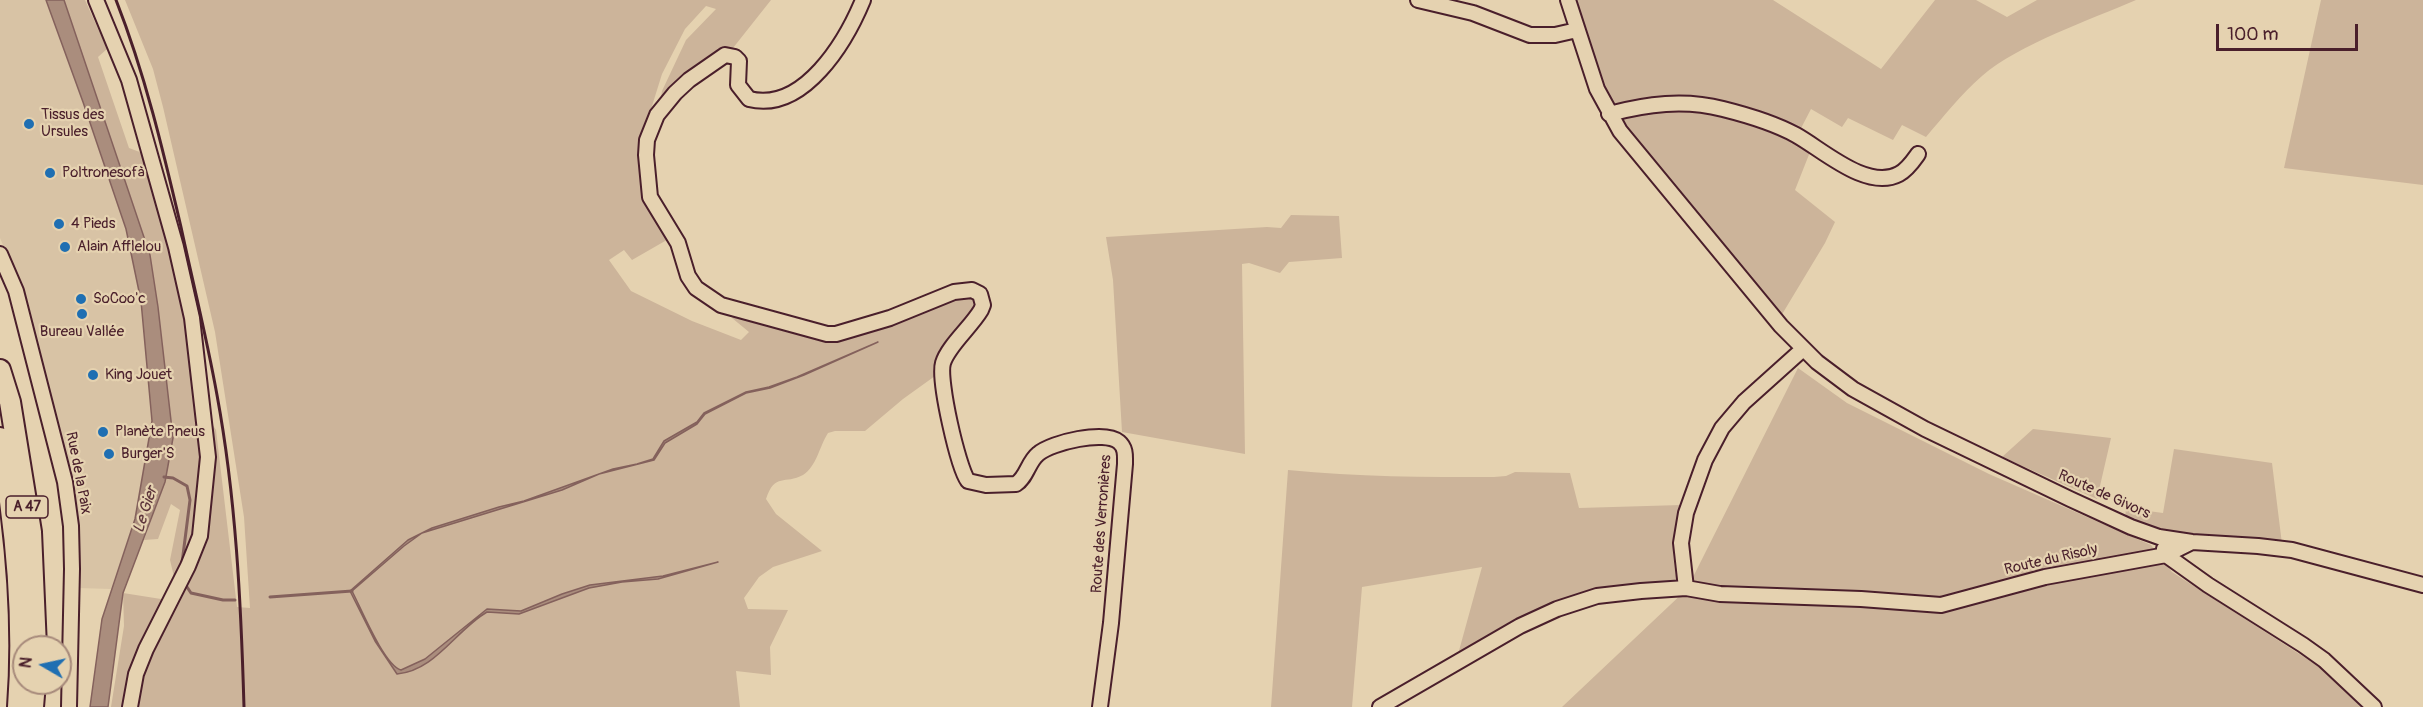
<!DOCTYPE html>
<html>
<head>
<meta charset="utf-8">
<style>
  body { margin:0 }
  #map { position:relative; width:2423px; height:707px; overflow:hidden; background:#e5d2b0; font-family:Pangolin,sans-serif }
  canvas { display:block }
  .north { position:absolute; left:12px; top:635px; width:60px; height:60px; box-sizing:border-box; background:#e5d2b0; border:2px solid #a78a7b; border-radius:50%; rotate:279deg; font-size:16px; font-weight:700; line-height:24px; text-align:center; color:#4a1f2b }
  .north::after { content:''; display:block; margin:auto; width:21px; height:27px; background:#1f6fb2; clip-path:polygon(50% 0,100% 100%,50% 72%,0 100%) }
  .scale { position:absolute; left:2216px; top:24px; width:142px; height:27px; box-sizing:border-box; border:3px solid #4a1f2b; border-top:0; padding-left:8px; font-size:18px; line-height:21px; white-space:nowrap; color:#4a1f2b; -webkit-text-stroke:4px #e5d2b0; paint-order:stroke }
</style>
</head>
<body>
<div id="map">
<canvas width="2423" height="707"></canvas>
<div class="north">N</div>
<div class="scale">100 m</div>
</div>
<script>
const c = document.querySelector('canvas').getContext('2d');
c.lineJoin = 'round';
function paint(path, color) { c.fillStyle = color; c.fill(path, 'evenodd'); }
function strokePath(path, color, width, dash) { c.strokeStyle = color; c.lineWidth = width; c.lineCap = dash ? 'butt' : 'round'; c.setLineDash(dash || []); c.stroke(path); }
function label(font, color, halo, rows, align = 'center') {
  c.font = font + ' Pangolin,sans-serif'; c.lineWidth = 4.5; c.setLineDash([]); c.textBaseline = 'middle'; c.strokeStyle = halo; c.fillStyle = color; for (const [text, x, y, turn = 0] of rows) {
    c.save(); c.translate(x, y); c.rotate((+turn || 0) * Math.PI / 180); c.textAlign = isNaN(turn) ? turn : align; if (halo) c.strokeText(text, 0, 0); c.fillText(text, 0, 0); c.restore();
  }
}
paint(new Path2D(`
  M0,0H46L83,102L126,229L141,301L152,421L135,519L111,589L78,588V512L28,302L0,238Z`), '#d8c3a5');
paint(new Path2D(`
  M64,0H85L107,49L98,57L129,148L145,154L181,283L198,403L216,430L237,607L250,608L244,517L215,332L163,107L153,69L125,0H771L733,48L664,101L661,97L662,91L686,40L716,9L706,6L685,29L662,74L647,122L642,178L672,237L632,260L624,250L609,260L631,291L692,321L741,340L749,332L732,318L734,315C753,321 771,324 790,329C805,334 811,337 827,338L956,295L970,294L975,298L976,308L941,354L935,376L903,399L865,431H835L828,433C819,447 817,466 803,475C785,485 775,472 766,499L776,514L822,551L773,567L759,577L744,598L748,609L788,610L770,647L771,675L736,671L740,707H111L124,626L123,593L180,602L170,560L180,510L171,504L158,539L144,540L165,482L173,438L158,307L150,255Z
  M1575,0H1773L1881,69L1935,0H1976L2007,17L2037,0H2136C2090,20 2019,44 1982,76C1961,94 1944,116 1926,137L1902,125L1893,140L1848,118L1842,127L1811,109L1798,134L1757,115L1612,103L1608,96Z
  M2321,0H2423V185L2284,168Z
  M1649,109L1707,110L1783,136L1810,152L1795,190L1835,222L1825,243L1781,316L1626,126L1623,118Z
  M1291,215L1339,216L1342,258L1289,262L1280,273L1249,263L1242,264L1245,454L1122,432L1113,280L1106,237L1267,227L1281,228Z
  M1798,368L1847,403L1989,474L2151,545L2172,572L2318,666L2361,707H1562L1687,589Z
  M2033,429L2111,438L2097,499L2002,457Z
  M2174,449L2272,463L2282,544L2191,537L2161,532L2125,520L2126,508L2163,513Z
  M1288,470C1357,477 1425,477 1494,477L1506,476L1515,472L1570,473L1579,508L1681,505C1672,532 1671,553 1677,581L1672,584L1608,590L1457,658L1482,567L1362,587L1352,707H1271Z`), '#ccb49a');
const water = new Path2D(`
  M46,0H64L150,255L158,307L173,438L165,482L123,593L108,707H90L102,619L135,519L152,421L141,301L126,229L83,102Z
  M878,342L804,375L770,388L746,393L705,414L697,424L665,443L654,460L599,474L562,490L422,533L404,546L352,591C361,608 384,665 401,670L425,659L487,609L521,611L562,594L590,585L663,576L718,562L658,579L622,582L589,588L519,614L487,612C456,630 435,671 397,674L375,641L350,591L408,540L432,528L499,507L524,501L613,469L637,464L653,459L664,441L697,422L704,413L746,392L769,387L797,377Z`);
paint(water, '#aa8d7d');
strokePath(water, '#84615c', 1.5);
strokePath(new Path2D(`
  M164,477L173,478L187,486L190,500L182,563
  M185,584L191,593L223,600H235
  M270,597L352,591`), '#84615c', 3);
const minor = new Path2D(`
  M96,0L129,80L176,247L192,318L208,457L200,536L188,566L146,649L136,674L130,707
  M863,0C846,41 804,113 749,99L738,85L739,61L735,57L725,55L689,80L675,93L657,115L647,140L646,155L650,197L678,243L688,276L696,288L721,305L827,334H836L890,318L954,292L972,290L980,294L983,305L981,310C971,327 948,346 943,363C938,380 958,467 968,481L986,485L1016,484C1027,477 1028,462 1038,454C1052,442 1105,430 1119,442C1126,448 1125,456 1125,464L1111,623L1100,707
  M1418,0L1473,13L1530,35H1555L1577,30
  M1568,0L1597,89L1620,131L1781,326L1817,362L1853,389L1925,429L2070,499L2131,527L2159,537L2192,542L2258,546L2292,550L2423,585
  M1609,114C1647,104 1684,99 1723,109C1747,115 1774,123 1796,135C1823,150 1867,191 1899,174C1908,169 1913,161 1918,154
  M0,254L16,291L65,482L71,526L72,569L69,707
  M2164,549L2166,555L2208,585L2303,645L2324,660L2374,707
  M1686,588L1681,543L1686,513L1705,460L1722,428L1744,402L1803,349
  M1380,707L1520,626L1557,609L1597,596L1641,591L1686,588L1720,594L1861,599L1941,605L2045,577L2166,555L2192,542`);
const highway = new Path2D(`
  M0,370L10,402L31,532L36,647
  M0,438C16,527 25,617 18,707
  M33,707L35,683`);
strokePath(minor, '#4a1f2b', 18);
strokePath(highway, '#4a1f2b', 24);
strokePath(minor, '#e5d2b0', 14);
strokePath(highway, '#e5d2b0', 20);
strokePath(new Path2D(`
  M116,0C145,74 163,150 181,227C193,283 207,339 217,395C236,498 241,603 244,707`), '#4a1f2b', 3);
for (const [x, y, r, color] of [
  [29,124,6,"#1f6fb2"],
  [50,173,6,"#1f6fb2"],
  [59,224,6,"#1f6fb2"],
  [65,247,6,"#1f6fb2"],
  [81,299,6,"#1f6fb2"],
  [82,314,6,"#1f6fb2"],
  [93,375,6,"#1f6fb2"],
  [103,432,6,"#1f6fb2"],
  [109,454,6,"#1f6fb2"]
]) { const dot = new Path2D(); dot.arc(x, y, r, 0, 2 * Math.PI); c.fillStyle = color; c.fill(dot); strokePath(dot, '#e5d2b0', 2); }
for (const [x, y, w] of [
  [27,507,42]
]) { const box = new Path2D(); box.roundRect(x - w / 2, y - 11, w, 22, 4.5); c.fillStyle = '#e5d2b0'; c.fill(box); strokePath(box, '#4a1f2b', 1.5); }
label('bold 14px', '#4a1f2b', null, [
  ["A 47",27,507]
]);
label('15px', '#4a1f2b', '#e5d2b0', [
  ["Tissus des",41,115],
  ["Ursules",41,132],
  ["Poltronesofà",62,173],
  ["4 Pieds",71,224],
  ["Alain Afflelou",77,247],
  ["SoCoo'c",93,299],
  ["Bureau Vallée",82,332,"center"],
  ["King Jouet",105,375],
  ["Planète Pneus",115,432],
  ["Burger'S",121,454]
], 'left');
label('15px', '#4a1f2b', '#e5d2b0', [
  ["Rue de la Paix",78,473,79],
  ["Route de Givors",2104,495,24],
  ["Route des Verronières",1102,524,-86],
  ["Route du Risoly",2051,560,-13]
]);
label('italic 16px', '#5d353b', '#e5d2b0', [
  ["Le Gier",146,510,-72]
]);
</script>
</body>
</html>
